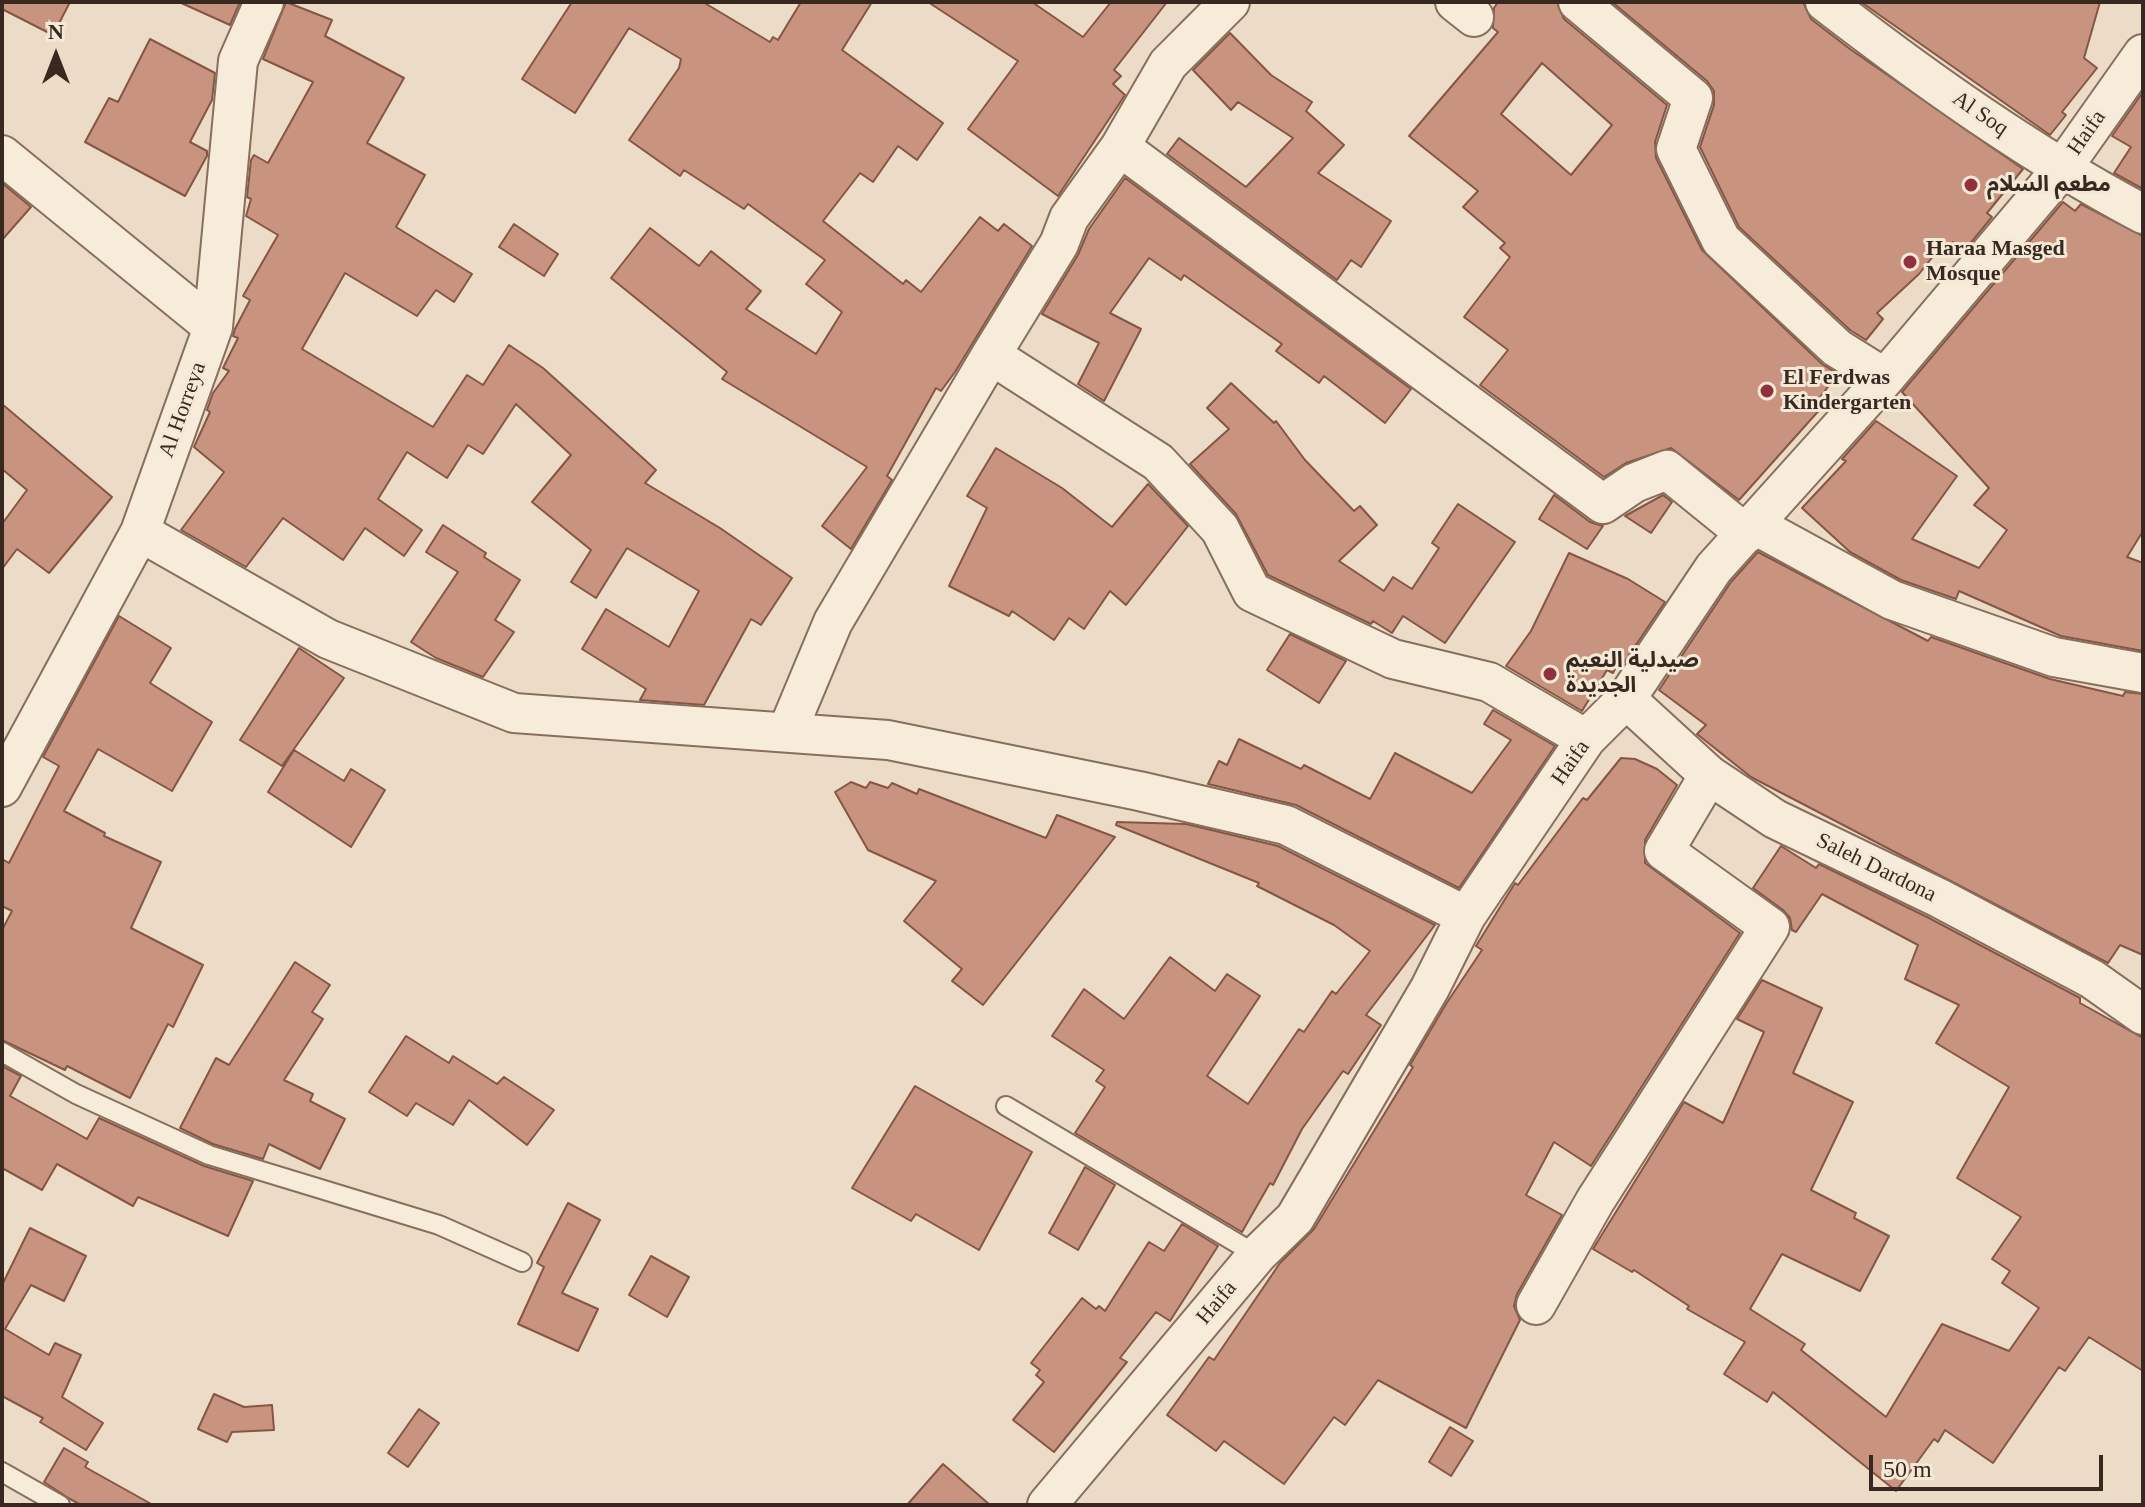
<!DOCTYPE html>
<html>
<head>
<meta charset="utf-8">
<style>
  body { margin:0 }
  #map { position:relative; width:2145px; height:1507px; overflow:hidden; background:#ecdcc7; font-family:"Times New Roman",serif }
  canvas { display:block }
  .frame { position:absolute; inset:0; border:4px solid #382920; pointer-events:none }
  .north { position:absolute; left:16px; top:16px; width:80px; height:80px; -webkit-text-stroke:6px #f4e8d6; paint-order:stroke; rotate:0deg; font-size:22px; font-weight:700; line-height:32px; text-align:center; color:#382920 }
  .north::after { content:''; display:block; margin:auto; width:28px; height:36px; background:#382920; clip-path:polygon(50% 0,100% 100%,50% 72%,0 100%) }
  .scale { position:absolute; left:1869px; top:1455px; width:234px; height:36px; box-sizing:border-box; border:4px solid #382920; border-top:0; padding-left:10px; font-size:24px; line-height:28px; white-space:nowrap; color:#382920; -webkit-text-stroke:6px #f4e8d6; paint-order:stroke }
</style>
</head>
<body>
<div id="map">
<canvas width="2145" height="1507"></canvas>
<div class="frame"></div>
<div class="north">N</div>
<div class="scale">50 m</div>
</div>
<script>
const c = document.querySelector('canvas').getContext('2d');
c.lineJoin = 'round';
function paint(path, color) { c.fillStyle = color; c.fill(path, 'evenodd'); }
function strokePath(path, color, width, dash) { c.strokeStyle = color; c.lineWidth = width; c.lineCap = dash ? 'butt' : 'round'; c.setLineDash(dash || []); c.stroke(path); }
function label(font, color, halo, rows, align = 'center') {
  c.font = font + ' "Times New Roman","Noto Sans Arabic",serif'; c.lineWidth = 6; c.setLineDash([]); c.textBaseline = 'middle'; c.strokeStyle = halo; c.fillStyle = color; for (const [text, x, y, turn = 0] of rows) {
    c.save(); c.translate(x, y); c.rotate((+turn || 0) * Math.PI / 180); c.textAlign = isNaN(turn) ? turn : align; if (halo) c.strokeText(text, 0, 0); c.fillText(text, 0, 0); c.restore();
  }
}
const building = new Path2D(`
  M2,2H70L53,35L2,9Z
  M179,2H240L230,25Z
  M286,2L332,20L325,36L404,78L367,143L425,175L396,227L472,274L454,302L436,290L417,316L345,273L302,349L433,427L467,375L483,385L509,345L543,368L656,470L645,483L720,528L792,578L761,625L751,619L704,705L640,700L646,689L582,649L606,609L669,647L699,591L627,548L596,598L571,582L591,550L532,502L571,455L516,404L483,454L468,445L447,478L407,452L378,499L422,530L404,556L365,528L343,560L283,518L246,567L181,530L224,472L194,447L210,412L207,410L213,393L229,371L223,368L238,338L233,336L235,329L250,300L243,296L278,235L246,216L251,199L247,197L251,160L254,155L268,163L313,82L263,59Z
  M572,2H703L770,42L773,37L778,40L801,2H872L842,50L943,123L917,160L898,146L873,182L860,173L823,221L903,284L906,280L921,292L980,217L998,231L1004,224L1032,246L955,372L941,391L936,388L887,476L892,480L851,549L822,526L867,467L722,379L727,372L611,278L650,228L699,266L711,251L761,291L746,309L816,354L842,312L806,284L825,260L748,204L744,209L684,170L680,176L629,140L679,68L681,59L629,28L575,113L522,79Z
  M928,2H1032L1083,37L1111,2H1167L1114,70L1121,76L1113,84L1125,95L1058,196L968,129L1018,61Z
  M1498,2H1557L1564,19L1667,105L1655,142L1656,158L1702,250L1822,364L1838,374L1817,401L1822,407L1739,500L1671,448L1626,463L1604,477L1480,385L1508,350L1464,317L1510,257L1500,248L1505,243L1463,207L1478,191L1409,136L1498,32L1493,28L1494,8ZM1542,63L1612,125L1571,175L1501,114Z
  M1612,2H1803L1811,19L1850,49L2023,169L1987,213L1992,217L1964,251L1953,242L1946,248L1942,245L1919,274L1877,313L1883,319L1866,340L1850,330L1739,227L1700,147L1714,105V91L1707,81Z
  M1861,2H2100L2084,58L2097,68L2062,112L2066,115L2050,135Z
  M1230,33L1271,75L1312,102L1306,111L1344,145L1318,173L1391,221L1361,267L1351,260L1337,280L1167,154L1179,138L1246,187L1293,138L1238,102L1231,110L1193,70Z
  M150,39L215,73L212,100L190,142L207,151V156L185,196L85,142L109,98L118,102Z
  M2143,92V189L2114,173L2131,147L2112,136Z
  M1125,178L1411,389L1385,423L1324,376L1319,383L1276,351L1282,344L1184,275L1181,280L1149,258L1110,313L1141,329L1104,401L1078,384L1099,343L1042,314L1078,255L1089,229Z
  M2,183L31,207L2,240Z
  M2063,202L2075,211L2081,204L2143,236V531L2127,557L2143,563V651L2061,636L1959,591L1956,599L1901,580L1850,552L1802,508L1846,461L1842,459L1876,421L1957,476L1912,539L1979,568L2007,530L1974,505L1989,488L1902,392Z
  M514,224L558,254L544,276L499,247Z
  M1231,383L1274,423L1276,421L1305,460L1354,511L1360,506L1377,525L1339,561L1384,591L1393,577L1412,589L1439,548L1432,543L1458,504L1515,542L1445,643L1403,616L1392,633L1373,621L1371,624L1268,575L1236,514L1190,464L1229,429L1207,408Z
  M2,404L112,497L49,573L17,549L2,569V524L27,490L2,469Z
  M996,448L1062,488L1112,527L1148,484L1188,526L1126,605L1110,591L1084,629L1069,618L1054,640L1012,611L1009,616L949,586L987,508L967,496Z
  M1554,495L1590,522L1603,526L1587,549L1539,519Z
  M1663,495L1672,502L1651,533L1625,516Z
  M443,525L486,553L484,557L520,580L495,620L514,632L483,677L436,658L411,642L458,572L426,552Z
  M1758,552L1928,641L1931,637L2050,679L2123,696L2125,692L2143,694V955L2120,945L2108,963L1751,777L1697,734L1706,725L1659,690L1731,582Z
  M1569,553L1628,579L1665,602L1623,664L1619,661L1613,673L1607,670L1582,711L1506,666L1531,631Z
  M119,616L171,648L150,683L212,722L172,791L98,749L64,811L105,833L104,836L161,862L131,928L203,965L173,1027L168,1024L130,1098L67,1066L65,1070L2,1040V930L12,911L2,906V859L9,863L59,766L43,757Z
  M1290,634L1346,661L1319,703L1267,670Z
  M299,648L344,678L282,766L240,740Z
  M1493,710L1555,746L1459,888L1296,805L1208,784L1219,761L1227,765L1239,739L1301,769L1304,765L1370,799L1395,753L1472,793L1511,740L1484,724Z
  M294,750L344,781L351,769L385,790L351,847L268,792Z
  M1621,758L1635,759L1657,769L1677,785L1645,840V863L1740,933L1591,1166L1554,1142L1526,1195L1562,1215L1517,1294L1514,1306L1520,1320L1466,1428L1378,1380L1345,1425L1334,1417L1284,1484L1224,1441L1216,1451L1167,1415L1209,1357L1214,1360L1280,1263L1314,1229L1413,1067L1410,1065L1446,1004L1482,950L1476,946L1515,883L1518,885L1583,798L1587,800Z
  M851,782L866,788L870,782L888,788L892,783L917,794L919,789L1046,838L1057,815L1115,837L983,1005L952,981L962,969L904,921L936,881L868,850L835,792Z
  M1117,822L1186,824L1278,846L1435,925L1366,1015L1381,1025L1348,1074L1343,1071L1302,1129L1273,1185L1270,1183L1242,1232L1075,1133L1105,1087L1096,1081L1104,1070L1052,1036L1084,989L1124,1019L1170,957L1215,991L1227,974L1260,996L1207,1076L1248,1104L1299,1029L1304,1032L1332,991L1336,994L1370,951L1334,925L1257,886L1259,883L1116,825Z
  M1781,846L1816,868L1819,864L1929,918L2080,998V1003L2143,1038V1371L2089,1337L2065,1371L2059,1367L1993,1463L1945,1430L1938,1442L1934,1439L1896,1491L1773,1392L1767,1402L1724,1374L1745,1342L1687,1309L1689,1306L1634,1270L1632,1272L1593,1249L1684,1102L1723,1123L1764,1032L1737,1019L1762,980L1822,1008L1793,1073L1853,1102L1811,1190L1856,1213L1854,1218L1889,1236L1860,1291L1782,1254L1750,1309L1805,1344L1801,1350L1886,1417L1942,1324L2009,1351L2039,1308L2002,1283L2010,1271L1992,1259L2021,1217L1957,1178L2009,1087L1936,1043L1959,1005L1905,979L1918,945L1822,894L1796,932L1792,930L1790,918L1783,910L1753,888Z
  M295,962L330,985L312,1012L323,1019L284,1080L313,1094L310,1101L345,1119L320,1169L269,1144L263,1159L213,1144L180,1128L216,1058L229,1065Z
  M406,1036L449,1063L453,1056L497,1084L504,1077L554,1110L527,1145L469,1100L453,1125L416,1103L407,1116L369,1092Z
  M2,1066L21,1076L10,1096L87,1139L99,1118L204,1166L253,1181L228,1236L138,1197L133,1206L57,1164L42,1190L2,1168Z
  M915,1086L1032,1152L979,1250L916,1214L911,1221L852,1188Z
  M1085,1167L1115,1185L1078,1250L1049,1233Z
  M568,1203L600,1220L562,1293L598,1309L578,1351L518,1324L544,1267L537,1263Z
  M1182,1224L1218,1246L1170,1321L1156,1312L1120,1358L1127,1362L1054,1452L1013,1420L1044,1382L1036,1375L1040,1370L1031,1363L1082,1298L1096,1309L1099,1306L1105,1311L1149,1242L1164,1251Z
  M30,1228L86,1256L64,1301L31,1285L5,1329L49,1355L55,1343L81,1355L62,1397L103,1423L86,1450L40,1422L43,1418L2,1396V1285Z
  M651,1256L689,1277L667,1317L629,1295Z
  M214,1394L244,1407L272,1405L274,1430L232,1432L227,1442L198,1429Z
  M419,1409L439,1423L408,1467L388,1453Z
  M1450,1427L1473,1441L1451,1476L1429,1462Z
  M64,1448L88,1462L85,1467L153,1505H81L70,1499L44,1482Z
  M943,1464L990,1505H907Z`);
paint(building, '#c8947f');
strokePath(building, '#855644', 2);
const lane = new Path2D(`
  M2,1052L76,1094L209,1155L439,1225L522,1262
  M1006,1106L1257,1255
  M2,1472L60,1505`);
const street = new Path2D(`
  M1230,2L1168,64L1120,147L1069,218L1059,244L991,355L1158,462L1220,529L1252,592L1393,659L1489,682L1586,739
  M1455,2L1474,17
  M1578,2L1693,98L1676,149L1721,240L1837,348L1885,378
  M1825,2C1926,80 2030,154 2143,214
  M1120,147L1603,504L1634,483L1667,470L1746,534
  M2,155L213,327
  M1755,525L1892,600L2054,657L2143,673
  M140,532L328,639L514,713L888,740L1139,791L1286,825L1466,916
  M1626,699L1709,775L1775,819L1939,898L2092,979L2143,1015
  M787,732L833,622L991,355
  M2,787L140,532L213,327L238,61L264,2
  M1536,1305L1595,1201L1770,927L1664,851L1709,775
  M1047,1505L1257,1255L1295,1218L1430,988L1466,916L1586,739L1626,699L1714,568L1885,378L2061,170L2143,54`);
strokePath(lane, '#876e5d', 22);
strokePath(street, '#876e5d', 42);
strokePath(lane, '#f7ebda', 18);
strokePath(street, '#f7ebda', 38);
for (const [x, y, r, color] of [
  [1971,185,8,"#92313e"],
  [1910,262,8,"#92313e"],
  [1767,391,8,"#92313e"],
  [1550,674,8,"#92313e"]
]) { const dot = new Path2D(); dot.arc(x, y, r, 0, 2 * Math.PI); c.fillStyle = color; c.fill(dot); strokePath(dot, '#f4e8d6', 3); }
label('22px', '#382920', '#f4e8d6', [
  ["Al Soq",1980,114,34],
  ["Haifa",2087,133,-55],
  ["Al Horreya",183,410,-70],
  ["Haifa",1571,763,-55],
  ["Saleh Dardona",1876,868,26],
  ["Haifa",1217,1303,-50]
]);
label('bold 22px', '#382920', '#f4e8d6', [
  ["مطعم السلام",1987,185],
  ["Haraa Masged",1926,249],
  ["Mosque",1926,274],
  ["El Ferdwas",1783,378],
  ["Kindergarten",1783,403],
  ["صيدلية النعيم",1566,661],
  ["الجديدة",1566,686]
], 'left');
</script>
</body>
</html>
